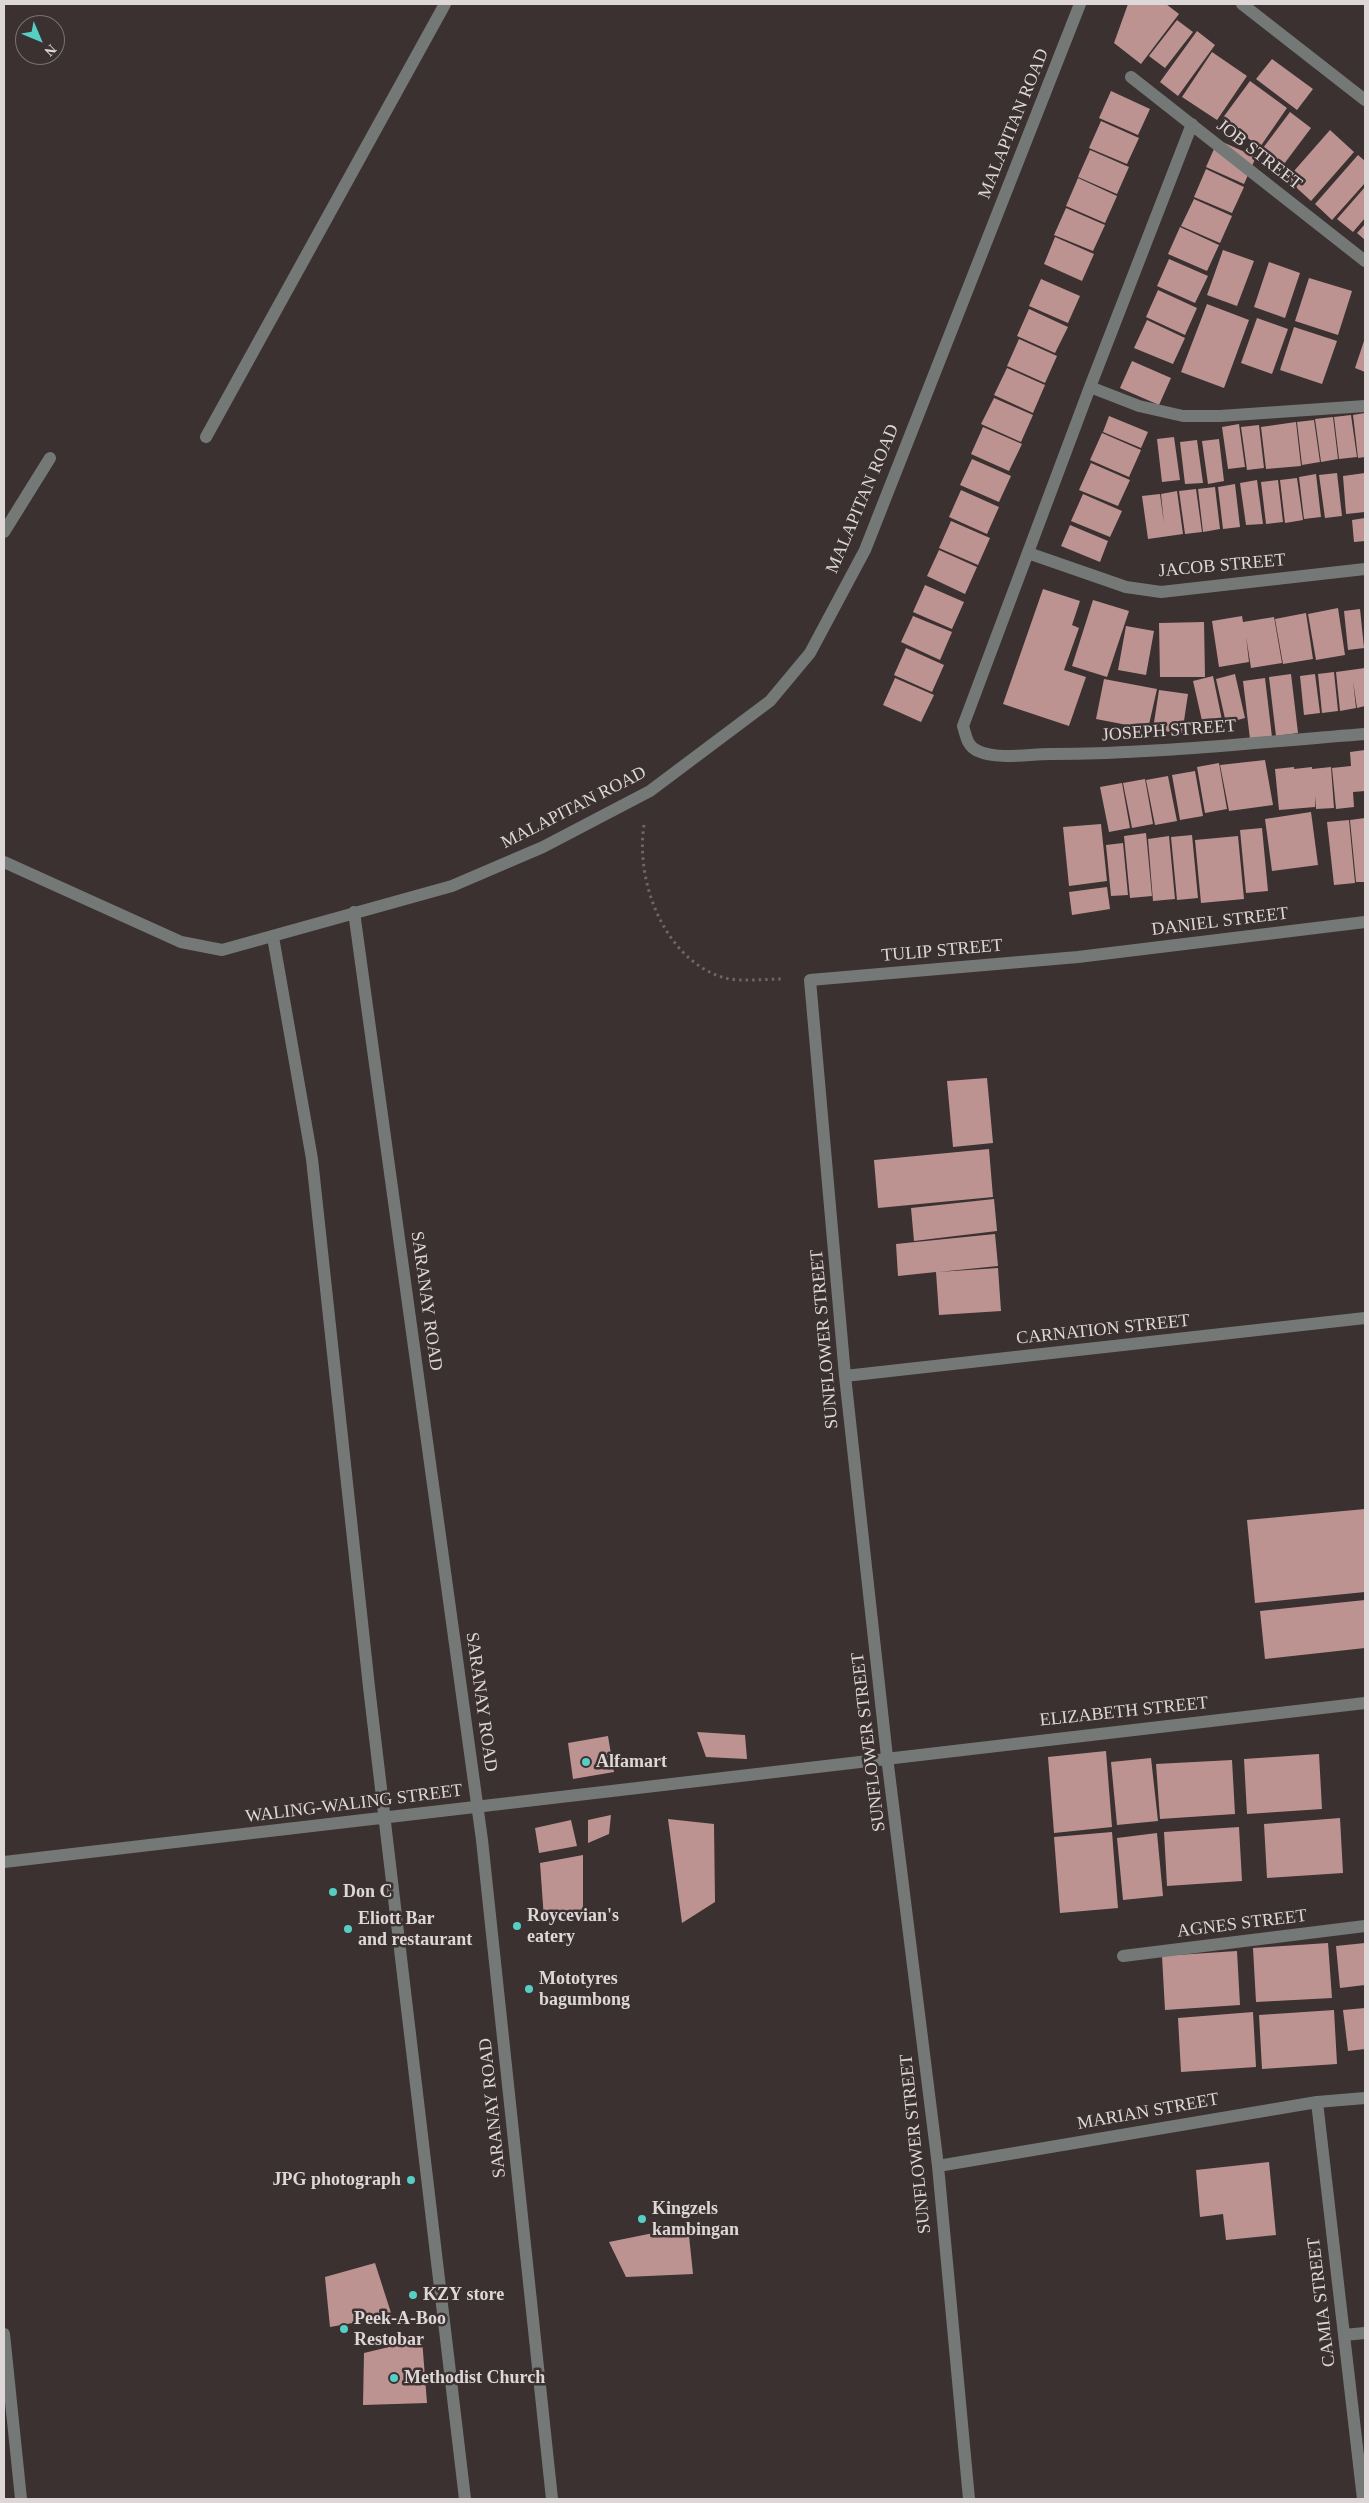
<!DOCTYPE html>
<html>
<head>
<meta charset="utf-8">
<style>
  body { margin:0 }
  #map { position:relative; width:1369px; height:2503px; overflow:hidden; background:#3b3131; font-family:"Times New Roman",serif }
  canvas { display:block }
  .frame { position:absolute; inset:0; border:5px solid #ded7d7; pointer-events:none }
  .north { position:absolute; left:15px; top:15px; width:50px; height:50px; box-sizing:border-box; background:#3b3131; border:1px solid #7c7373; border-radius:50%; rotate:135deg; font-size:14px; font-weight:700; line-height:20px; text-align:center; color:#ded7d7 }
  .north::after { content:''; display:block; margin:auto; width:18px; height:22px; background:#56cec4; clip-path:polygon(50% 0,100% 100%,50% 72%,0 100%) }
</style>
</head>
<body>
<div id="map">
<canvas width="1369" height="2503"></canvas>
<div class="frame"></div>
<div class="north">N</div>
</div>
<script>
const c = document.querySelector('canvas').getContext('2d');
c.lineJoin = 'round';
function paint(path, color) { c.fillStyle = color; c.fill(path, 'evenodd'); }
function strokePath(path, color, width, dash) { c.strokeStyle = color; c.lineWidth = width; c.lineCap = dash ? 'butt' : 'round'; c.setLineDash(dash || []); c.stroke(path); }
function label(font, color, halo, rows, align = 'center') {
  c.font = font + ' "Times New Roman",serif'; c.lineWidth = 5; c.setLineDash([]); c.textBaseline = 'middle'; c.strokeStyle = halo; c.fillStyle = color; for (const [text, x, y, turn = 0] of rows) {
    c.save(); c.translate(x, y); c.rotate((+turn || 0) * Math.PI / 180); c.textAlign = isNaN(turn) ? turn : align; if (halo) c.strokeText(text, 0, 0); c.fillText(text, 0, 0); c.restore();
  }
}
paint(new Path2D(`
  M1128,4H1166L1179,14L1141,64L1114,43Z
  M1177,20L1193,32L1165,68L1149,56Z
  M1197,31L1215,45L1178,96L1160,82Z
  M1212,52L1247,76L1217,120L1182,97Z
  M1272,59L1313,89L1297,110L1256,79Z
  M1250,81L1287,108L1260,147L1222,119Z
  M1111,91L1150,109L1138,135L1099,118Z
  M1290,112L1311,128L1284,164L1263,148Z
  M1101,121L1139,138L1127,164L1089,148Z
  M1330,130L1354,152L1311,201L1287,179Z
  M1218,140L1256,157L1244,184L1206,167Z
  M1090,150L1129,167L1117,194L1078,177Z
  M1358,155L1365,161V183L1332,220L1315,204Z
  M1206,169L1244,187L1232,213L1194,197Z
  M1078,178L1117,196L1105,223L1066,206Z
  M1365,187V218L1353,232L1337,219Z
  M1194,199L1232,216L1220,243L1181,226Z
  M1066,208L1105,225L1093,251L1054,235Z
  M1365,224V240L1357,233Z
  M1180,227L1219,245L1207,271L1168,254Z
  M1055,237L1094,254L1082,281L1044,264Z
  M1223,250L1254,261L1237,306L1207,295Z
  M1169,259L1208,276L1195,303L1157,286Z
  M1269,262L1300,273L1285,318L1254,307Z
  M1309,278L1352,291L1338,335L1295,321Z
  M1041,279L1080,296L1068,323L1029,306Z
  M1158,290L1197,308L1185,335L1146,317Z
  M1207,304L1249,320L1224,388L1181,372Z
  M1029,309L1068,327L1055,353L1017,336Z
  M1257,318L1288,329L1272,374L1241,363Z
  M1147,320L1185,338L1173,364L1134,348Z
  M1294,327L1337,341L1322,384L1280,370Z
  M1365,338V372L1355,368Z
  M1019,339L1057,356L1045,383L1007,366Z
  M1132,361L1171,378L1159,405L1120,388Z
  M1007,368L1045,385L1033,413L994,395Z
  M994,398L1033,415L1021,442L981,424Z
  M1365,413V457L1358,458L1353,415Z
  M1351,415L1357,457L1339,459L1334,417Z
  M1109,416L1148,432L1141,448L1103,432Z
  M1333,417L1338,459L1321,462L1315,419Z
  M1314,420L1320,462L1302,465L1297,422Z
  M1296,422L1301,466L1266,469L1261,427Z
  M1239,424L1245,467L1228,469L1222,427Z
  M1259,425L1264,468L1247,470L1241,427Z
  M983,427L1022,444L1009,471L971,454Z
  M1102,433L1141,450L1129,477L1090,460Z
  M1174,437L1180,480L1162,482L1157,439Z
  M1219,439L1224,481L1208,484L1202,441Z
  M1197,440L1203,483L1185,484L1180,442Z
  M972,459L1011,476L999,502L960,485Z
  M1091,463L1130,480L1118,506L1079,490Z
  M1337,473L1342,516L1325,518L1319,475Z
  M1365,473V512L1346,514L1343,476Z
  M1316,474L1321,517L1304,519L1299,477Z
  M1297,478L1303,520L1285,523L1280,480Z
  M1257,480L1263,524L1246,525L1240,483Z
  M1278,480L1283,522L1266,524L1261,482Z
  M1235,484L1240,527L1223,529L1218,487Z
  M1215,487L1220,529L1203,532L1198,489Z
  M1196,489L1202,532L1185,534L1179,491Z
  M961,490L999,507L987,534L949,517Z
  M1177,491L1183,534L1148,539L1142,496L1160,494L1164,524L1161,494Z
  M1083,494L1122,511L1110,537L1071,521Z
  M1365,518V541L1354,542L1352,520Z
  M951,521L990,538L978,565L939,548Z
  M1070,525L1108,541L1100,562L1061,546Z
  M939,550L977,567L965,594L927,576Z
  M925,585L964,602L952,629L913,612Z
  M1043,589L1080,601L1072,625L1079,628L1064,670L1086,677L1069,726L1003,704Z
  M1093,600L1129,611L1107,677L1072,666Z
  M1338,608L1345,655L1316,660L1308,614Z
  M1360,609L1364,648L1348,650L1344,611Z
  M1306,613L1313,659L1283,664L1275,619Z
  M913,616L952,632L940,660L901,642Z
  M1242,616L1243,622L1274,617L1282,663L1251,668L1246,636L1249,662L1219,667L1212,621Z
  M1204,622L1205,677H1160L1159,623Z
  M1126,626L1154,631L1146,675L1118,670Z
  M906,648L944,665L932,692L894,675Z
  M1365,668V706L1357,708L1353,681L1356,708L1340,711L1336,672Z
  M1334,672L1338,711L1322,713L1318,674Z
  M1235,674L1245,718L1226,723L1216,679Z
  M1291,674L1298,733L1276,736L1269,677Z
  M1315,674L1320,713L1304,715L1300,676Z
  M1213,676L1222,720L1203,725L1193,681Z
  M895,678L934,695L921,722L883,705Z
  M1265,678L1272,737L1250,739L1243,681Z
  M1104,679L1157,689L1148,729L1096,719Z
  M1159,690L1188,694L1182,734L1153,729Z
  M1365,750V791L1353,792L1354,807L1336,809L1332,768L1351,766L1350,752Z
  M1265,760L1273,805L1229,811L1220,765Z
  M1219,763L1227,809L1205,813L1197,767Z
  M1294,767V769L1312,767V769L1331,767L1334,808L1316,809L1315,796V807L1279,810L1275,769Z
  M1195,771L1203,816L1180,820L1172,775Z
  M1168,776L1177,821L1155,825L1146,780Z
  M1145,779L1153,824L1132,828L1123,783Z
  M1122,783L1130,828L1109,832L1100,787Z
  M1311,812L1318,865L1272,871L1265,819Z
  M1365,818V882H1356L1350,820Z
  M1349,820L1355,883L1334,885L1327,822Z
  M1101,824L1107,881L1069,886L1063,827Z
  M1262,828L1268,891L1246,893L1240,830Z
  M1146,833L1152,896L1130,898L1124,836Z
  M1192,835L1198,898L1177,900L1171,837Z
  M1169,836L1175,899L1153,901L1148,839Z
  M1238,836L1244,899L1201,903L1195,840Z
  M1123,843L1128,895L1111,896L1106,845Z
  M1107,887L1110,909L1072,915L1069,892Z
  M987,1078L993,1143L953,1147L947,1081Z
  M989,1149L993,1197L878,1208L874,1160Z
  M994,1199L997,1231L914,1241L911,1208Z
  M995,1234L998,1266L938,1272L998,1268L1001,1311L939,1315L936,1272L898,1276L896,1244Z
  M1365,1509V1592L1255,1603L1247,1520Z
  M1365,1600V1648L1265,1659L1260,1611Z
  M697,1732L745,1735L747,1759L706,1757Z
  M608,1736L614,1772L573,1779L568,1743Z
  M1106,1751L1112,1827L1054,1833L1048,1757Z
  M1319,1754L1322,1809L1247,1814L1244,1759Z
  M1151,1758L1158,1821L1117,1825L1111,1762Z
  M1232,1760L1235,1814L1160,1819L1156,1764Z
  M611,1815L609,1834L588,1843V1820Z
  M1340,1818L1343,1873L1267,1878L1264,1824Z
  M668,1819L714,1824L715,1902L682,1923Z
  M571,1820L577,1846L539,1853L535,1828Z
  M1239,1827L1242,1881L1167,1886L1164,1832Z
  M1112,1832L1118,1908L1060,1913L1054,1837Z
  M1157,1833L1163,1896L1123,1900L1117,1838Z
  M583,1855V1914L544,1919L540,1863Z
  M1328,1943L1332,1998L1256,2002L1253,1948Z
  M1365,1943V1985L1340,1988L1336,1946Z
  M1237,1951L1240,2005L1165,2010L1162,1956Z
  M1365,2008V2049L1348,2051L1343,2010Z
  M1334,2010L1337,2064L1262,2069L1259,2015Z
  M1253,2012L1256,2067L1181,2072L1178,2018Z
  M1269,2162L1276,2235L1226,2240L1223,2214L1200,2217L1196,2170Z
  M688,2226L693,2274L626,2277L609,2242Z
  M375,2263L392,2316L330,2327L325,2277Z
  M422,2339L427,2403L363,2405L364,2353Z`), '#bd9392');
strokePath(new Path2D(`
  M644,825C635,882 665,961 725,978C741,982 764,979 782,979`), '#6f6666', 3, [2.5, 4]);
strokePath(new Path2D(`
  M1242,4L1365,100
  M1131,77L1365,261
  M1192,124L1090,387L963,726C966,735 967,747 978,751C998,760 1028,754 1050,754C1155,754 1260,742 1365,734
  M1090,387L1139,406L1183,416H1220L1365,406
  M206,437L445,4
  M4,532L50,458
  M1028,553L1126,587L1161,592L1365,569
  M4,862L181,942L222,950L452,886L543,847L650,791L770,701L810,653L865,550L1080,4
  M354,912L482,1840L552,2499
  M273,937L312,1159L369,1687L465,2499
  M845,1376L1365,1318
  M4,1862C458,1811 911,1754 1365,1703
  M1123,1956L1365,1926
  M1317,2102L1363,2499
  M938,2166L1317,2102L1365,2098
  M4,2334L21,2499
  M1344,2335L1365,2333
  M969,2499L938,2166L887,1757L845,1376L810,980L1078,957L1365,922`), '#747978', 12);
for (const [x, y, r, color] of [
  [586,1762,5,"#56cec4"],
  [333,1892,5,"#56cec4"],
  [517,1926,5,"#56cec4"],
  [348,1929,5,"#56cec4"],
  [529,1989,5,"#56cec4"],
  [411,2180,5,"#56cec4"],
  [642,2219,5,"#56cec4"],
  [413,2295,5,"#56cec4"],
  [344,2329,5,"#56cec4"],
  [394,2378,5,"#56cec4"]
]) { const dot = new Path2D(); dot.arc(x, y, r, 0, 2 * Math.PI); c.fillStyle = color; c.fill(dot); strokePath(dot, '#3b3131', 2); }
label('18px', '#ded7d7', '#3b3131', [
  ["MALAPITAN ROAD",1014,124,-68],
  ["JOB STREET",1259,155,38],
  ["MALAPITAN ROAD",863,499,-67],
  ["JACOB STREET",1222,566,-5],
  ["JOSEPH STREET",1169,731,-4],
  ["MALAPITAN ROAD",574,808,-27],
  ["DANIEL STREET",1220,922,-7],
  ["TULIP STREET",942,951,-5],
  ["SARANAY ROAD",426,1301,82],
  ["CARNATION STREET",1103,1330,-6],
  ["SUNFLOWER STREET",825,1339,-95],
  ["SARANAY ROAD",481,1702,82],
  ["ELIZABETH STREET",1124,1712,-6],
  ["SUNFLOWER STREET",869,1742,-97],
  ["WALING-WALING STREET",354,1804,-7],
  ["AGNES STREET",1242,1924,-7],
  ["SARANAY ROAD",493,2108,-96],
  ["MARIAN STREET",1148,2112,-10],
  ["SUNFLOWER STREET",916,2144,-96],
  ["CAMIA STREET",1322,2302,-97]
]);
label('bold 18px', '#ded7d7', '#3b3131', [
  ["Alfamart",596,1762],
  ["Don C",343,1892],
  ["Roycevian's",527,1916],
  ["eatery",527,1937],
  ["Eliott Bar",358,1919],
  ["and restaurant",358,1940],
  ["Mototyres",539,1979],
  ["bagumbong",539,2000],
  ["JPG photograph",401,2180,"right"],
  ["Kingzels",652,2209],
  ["kambingan",652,2230],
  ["KZY store",423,2295],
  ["Peek-A-Boo",354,2319],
  ["Restobar",354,2340],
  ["Methodist Church",404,2378]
], 'left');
</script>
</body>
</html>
